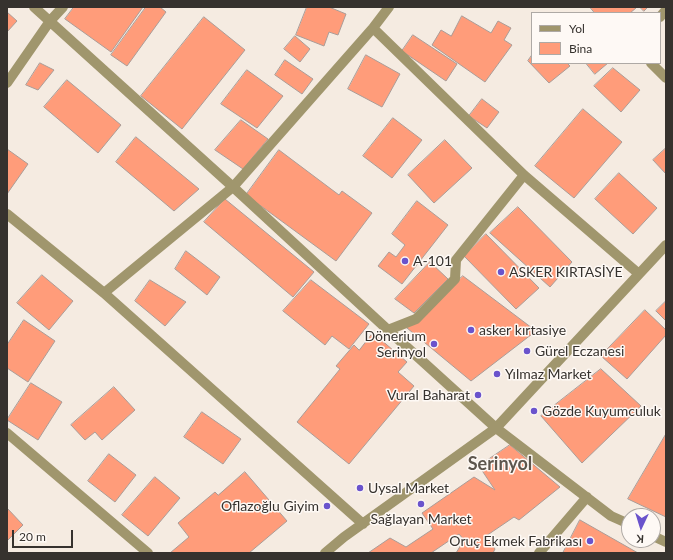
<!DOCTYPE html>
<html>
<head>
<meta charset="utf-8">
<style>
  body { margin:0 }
  #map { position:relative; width:673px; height:560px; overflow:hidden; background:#f5ebe1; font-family:Lato,sans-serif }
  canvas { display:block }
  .frame { position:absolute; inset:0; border:8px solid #36322e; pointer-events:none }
  .legend { position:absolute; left:531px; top:12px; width:130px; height:52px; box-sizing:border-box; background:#fef9f5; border:1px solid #aea9a5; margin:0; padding:5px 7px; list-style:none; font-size:12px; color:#36322e }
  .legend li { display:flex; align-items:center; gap:8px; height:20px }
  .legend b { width:20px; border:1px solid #aea9a5 }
  .north { position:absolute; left:621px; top:508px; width:40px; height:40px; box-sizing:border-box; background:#fef9f5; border:1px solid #aea9a5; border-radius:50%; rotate:184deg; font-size:11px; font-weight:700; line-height:16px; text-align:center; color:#36322e }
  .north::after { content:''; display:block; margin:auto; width:14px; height:18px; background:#6a53cc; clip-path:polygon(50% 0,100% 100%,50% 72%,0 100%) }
  .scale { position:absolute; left:12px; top:530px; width:61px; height:18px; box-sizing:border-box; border:2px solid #36322e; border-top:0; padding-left:5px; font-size:12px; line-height:14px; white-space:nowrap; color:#36322e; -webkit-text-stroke:3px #fef9f5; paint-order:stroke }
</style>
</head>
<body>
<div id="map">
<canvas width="673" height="560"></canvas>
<div class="frame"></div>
<ul class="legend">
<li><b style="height:5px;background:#a0966d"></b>Yol</li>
<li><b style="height:11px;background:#ff9c7a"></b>Bina</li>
</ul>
<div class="north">K</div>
<div class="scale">20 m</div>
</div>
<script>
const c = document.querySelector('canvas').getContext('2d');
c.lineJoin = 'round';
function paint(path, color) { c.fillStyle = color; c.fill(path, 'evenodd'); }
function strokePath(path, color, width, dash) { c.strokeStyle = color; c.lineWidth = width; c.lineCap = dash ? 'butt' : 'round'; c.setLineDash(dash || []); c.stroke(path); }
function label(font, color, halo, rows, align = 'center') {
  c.font = font + ' Lato,sans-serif'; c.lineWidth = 3; c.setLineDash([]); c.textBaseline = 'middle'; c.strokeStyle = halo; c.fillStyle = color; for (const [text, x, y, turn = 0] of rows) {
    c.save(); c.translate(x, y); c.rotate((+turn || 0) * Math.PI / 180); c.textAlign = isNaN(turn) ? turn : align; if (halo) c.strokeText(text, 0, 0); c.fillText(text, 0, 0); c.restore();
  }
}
const building = new Path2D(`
  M74,7H143L111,52L65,19Z
  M146,7H160L166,12L127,66L111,55Z
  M307,7H329L346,14L338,35L329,32L324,46L296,35Z
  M590,7H635L636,8L630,13H595Z
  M640,7H648L644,11Z
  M7,12L17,21L7,32Z
  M462,16L491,33L498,21L511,28L504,40L512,45L485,82L432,45L441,30L451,36Z
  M204,17L245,50L182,129L141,96Z
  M413,35L457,64L446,81L402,51Z
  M295,36L310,49L300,62L284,49Z
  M366,55L400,74L382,107L348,89Z
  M532,55V63H567L570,66L549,83L528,61Z
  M285,60L313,79L302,94L275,75Z
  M40,63L54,70L38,90L26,85Z
  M586,63H608L595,74Z
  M613,68L640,90L621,112L594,86Z
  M247,70L283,96L257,128L221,104Z
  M67,80L121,125L98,153L44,107Z
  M482,99L499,112L487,128L469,116Z
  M583,109L622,142L574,198L535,166Z
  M393,118L422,140L392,178L363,156Z
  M241,120L268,139L243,169L215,150Z
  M136,137L199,189L174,211L116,162Z
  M445,140L472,168L434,203L408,175Z
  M666,148V174L653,160Z
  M7,149L28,164L7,194Z
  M279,150L339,195L342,191L372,213L336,261L246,195Z
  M619,173L657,208L633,234L595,199Z
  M225,199L314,272L293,297L204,222Z
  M417,201L448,225L402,284L378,266L389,252L396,257L405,245L392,234Z
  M518,207L572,262L550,287L490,233Z
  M486,234L539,288L516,309L464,256Z
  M186,251L220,277L207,295L175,269Z
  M430,262L448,279L414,313L395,299Z
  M42,275L73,301L49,330L17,303Z
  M463,276L536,331L471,381L407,328Z
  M150,280L186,302L165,326L135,301Z
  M311,280L369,324L349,349L332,336L325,345L283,311Z
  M666,301V321L656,311Z
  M645,310L666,330V335L627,379L601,356Z
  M24,320L55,341L28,382L7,368V345Z
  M373,333L407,362L398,372L414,386L349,464L297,422L340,369L336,366L354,345L359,350Z
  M601,369L641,406L582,463L541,416Z
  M31,383L62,402L38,440L7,420Z
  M114,387L135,410L102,440L95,432L85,440L71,425Z
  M202,412L241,439L223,464L184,437Z
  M666,434V517L628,499Z
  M510,445L560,487L519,520L514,517L486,536L495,549L493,553H456L464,540L459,534L431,553H368L390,538L406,547L433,529L422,513L474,477L495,490L479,466Z
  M109,454L136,475L115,502L88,481Z
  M245,472L287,521L249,553H170L189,537L178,523L215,492L218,495Z
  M155,477L180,498L148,536L122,515Z
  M7,508L23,525L7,541Z
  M580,520L638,553H563Z`);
paint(building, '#ff9c7a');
strokePath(building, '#aa9c97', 1);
strokePath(new Path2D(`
  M34,7L233,187L388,330L496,428L611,516L629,524
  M660,17L666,10
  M373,28L524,175L639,274
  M651,63L666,78
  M7,83L50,21L63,7
  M7,214L104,293L363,524
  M104,293L233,187L373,28L389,7
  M388,330L416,319L455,279L456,260L524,175
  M7,433L148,553
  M653,536L666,542
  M325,553L344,537L496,428L666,245
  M539,553L587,497`), '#a0966d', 10);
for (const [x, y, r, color] of [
  [405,261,4,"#6a53cc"],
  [501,272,4,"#6a53cc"],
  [471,330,4,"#6a53cc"],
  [434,344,4,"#6a53cc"],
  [527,351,4,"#6a53cc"],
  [497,374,4,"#6a53cc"],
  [478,395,4,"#6a53cc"],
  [534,411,4,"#6a53cc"],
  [360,488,4,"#6a53cc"],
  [421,504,4,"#6a53cc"],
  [327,506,4,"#6a53cc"],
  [590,541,4,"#6a53cc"]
]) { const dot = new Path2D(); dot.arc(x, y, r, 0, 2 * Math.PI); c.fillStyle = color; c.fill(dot); strokePath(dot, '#fef9f5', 1.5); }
label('14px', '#36322e', '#fef9f5', [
  ["A-101",413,261],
  ["ASKER KIRTASİYE",509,272],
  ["asker kırtasiye",479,330],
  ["Dönerium",426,336,"right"],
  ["Serinyol",426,352,"right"],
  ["Gürel Eczanesi",535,351],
  ["Yılmaz Market",505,374],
  ["Vural Baharat",470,395,"right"],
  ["Gözde Kuyumculuk",542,411],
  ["Uysal Market",368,488],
  ["Oflazoğlu Giyim",319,506,"right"],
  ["Sağlayan Market",421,519,"center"],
  ["Oruç Ekmek Fabrikası",582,541,"right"]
], 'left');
label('bold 18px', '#5e564d', '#fef9f5', [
  ["Serinyol",500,464]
]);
</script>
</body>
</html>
